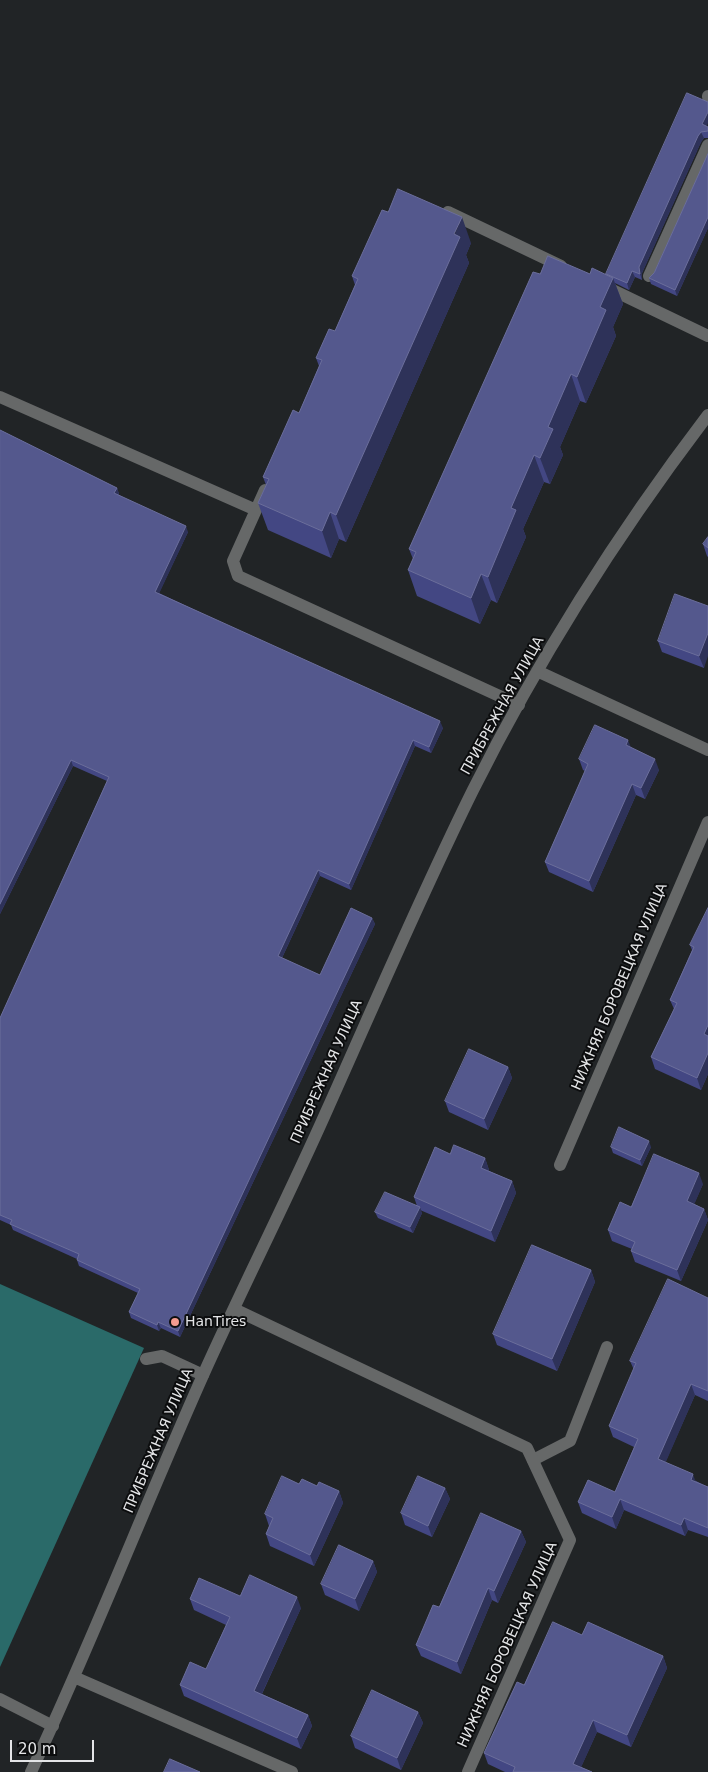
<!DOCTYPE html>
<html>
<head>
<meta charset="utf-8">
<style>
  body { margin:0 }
  #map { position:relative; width:708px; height:1772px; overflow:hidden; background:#212426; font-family:"DejaVu Sans",sans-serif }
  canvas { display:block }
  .scale { position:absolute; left:10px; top:1740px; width:84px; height:22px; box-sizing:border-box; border:2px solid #e4e5e7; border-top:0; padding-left:6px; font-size:15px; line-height:18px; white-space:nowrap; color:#e4e5e7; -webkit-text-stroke:4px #0c0d0e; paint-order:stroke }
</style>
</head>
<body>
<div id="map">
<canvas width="708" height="1772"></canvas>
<div class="scale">20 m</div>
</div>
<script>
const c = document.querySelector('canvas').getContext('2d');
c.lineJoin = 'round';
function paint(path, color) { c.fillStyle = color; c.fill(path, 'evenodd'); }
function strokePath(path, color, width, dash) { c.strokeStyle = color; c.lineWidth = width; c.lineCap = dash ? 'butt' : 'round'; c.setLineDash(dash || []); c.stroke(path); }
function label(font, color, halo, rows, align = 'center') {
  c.font = font + ' "DejaVu Sans",sans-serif'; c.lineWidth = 4; c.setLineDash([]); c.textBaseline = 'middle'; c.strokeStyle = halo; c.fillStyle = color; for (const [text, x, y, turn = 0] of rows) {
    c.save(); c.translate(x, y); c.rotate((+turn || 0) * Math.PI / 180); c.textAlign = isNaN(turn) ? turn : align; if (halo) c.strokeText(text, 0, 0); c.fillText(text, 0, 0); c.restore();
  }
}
paint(new Path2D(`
  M0,1284L144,1348L0,1667Z`), '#2a6a69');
strokePath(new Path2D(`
  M708,96V97
  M448,212L561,266
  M649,276L708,145
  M604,286L708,336
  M0,397L256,510
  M265,490L233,561L238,576L519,705
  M146,1359L162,1356L203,1375
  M533,1460L570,1441L607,1347
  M0,1699L53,1726`), '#666868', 12);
strokePath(new Path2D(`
  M537,671L708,750
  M560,1165L708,822
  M234,1309L527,1448L570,1540L468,1772
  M74,1677L292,1772
  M31,1772C93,1640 145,1505 204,1373C244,1284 288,1198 327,1110C375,1003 421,895 473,790C539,658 618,533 708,415`), '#666868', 12);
paint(new Path2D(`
  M687,93L706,126L708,127V138H704L701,142L642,273V280L635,277L629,290L615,283L623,304L613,327L616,336L586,403L580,401L560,447L563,455L550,484L544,482L523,529L526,537L497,603L491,600L480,624L417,596L408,570L413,559L409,549L540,274H590L607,275L606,274Z
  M708,154V228L677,296L651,284L649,278L654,273Z
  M471,243L466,255L469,263L346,542L339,539L331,558L268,530L258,503L266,485L263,477L299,413L319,366L316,358L335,331L355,285L352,276Z
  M0,430L117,488L119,494V495L188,532L159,593L443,728L431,753L415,746L351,890L320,876L282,958L320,975L372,918L375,924L180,1337L161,1328L159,1331L131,1318L129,1312L138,1293L79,1266L77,1260V1259L13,1230L11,1225L0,1220V1018L107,781L73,766L0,914Z
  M708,537V557L707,556L703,544Z
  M708,606L704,668L662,652L658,641Z
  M631,747L659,770L645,799L636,795L593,892L549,872L545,862L585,771L583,770L579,759Z
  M708,908V1074L701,1090L655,1069L651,1057L674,1009L670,1000L692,950L690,945Z
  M508,1067L512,1078L488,1130L449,1112L445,1101Z
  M611,1147H651L642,1166L613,1153Z
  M450,1154L485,1158L489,1170V1171L512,1181L516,1193L495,1242L420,1210L422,1213L413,1233L378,1218L375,1212L417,1206L414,1197Z
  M703,1184L694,1204L704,1209L708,1220L681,1281L635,1262L631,1251L632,1249L612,1241L608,1230L631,1207Z
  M591,1270L595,1282L557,1371L497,1345L493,1334Z
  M708,1298V1401L695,1395L665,1463L696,1481L708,1487V1537L688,1530L685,1536L624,1510L616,1529L582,1513L578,1502L615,1492L634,1447L613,1437L609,1426L634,1370L630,1361Z
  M299,1484L317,1486L339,1491L343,1503L314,1566L270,1546L266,1534L269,1526L265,1514Z
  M445,1488L450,1499L432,1537L405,1525L401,1513Z
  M521,1531L526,1542L498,1603L492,1600L461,1674L421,1656L416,1645L439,1607Z
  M373,1561L377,1572L359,1611L325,1595L321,1584Z
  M240,1596L301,1608L262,1694L308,1715L312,1726L301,1749L184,1696L180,1685L206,1669L226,1625L194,1610L190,1599Z
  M582,1635L663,1656L667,1668L631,1747L597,1732L581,1767L592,1772H505L488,1764L484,1753L524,1685Z
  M418,1712L423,1723L401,1770L355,1748L351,1736Z`), '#434783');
paint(new Path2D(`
  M708,112V123L705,131L702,124Z
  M701,132L704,138L701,142L642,273V280L640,274L639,267L698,136Z
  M462,217L471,243L466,255L469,263L346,542L336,515Z
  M708,217V228L677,296L675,290Z
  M632,271L635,277L629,290L627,283Z
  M613,278L623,304L613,327L616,336L586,403L577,377L600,307Z
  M571,374L580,401L560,447L563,455L550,484L540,458L548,427Z
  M534,455L544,482L523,529L526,537L497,603L488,577L511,508Z
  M117,488L119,494L117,499L114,493Z
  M330,512L339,539L331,558L322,531Z
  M186,526L188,532L157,598L155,592Z
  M481,574L491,600L480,624L471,598Z
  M708,633V656L704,668L699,656Z
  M440,721L443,728L431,753L429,747Z
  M413,740L415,746L351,890L349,884Z
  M628,740L632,750L626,745Z
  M655,759L659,770L645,799L641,788Z
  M71,760L73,766L0,914V904Z
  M632,784L636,795L593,892L589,881Z
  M318,870L320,876L280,962L278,956Z
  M372,918L375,924L180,1337L178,1331Z
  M708,1025V1046L704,1034Z
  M708,1053V1074L701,1090L697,1078Z
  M508,1067L512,1078L488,1130L484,1119Z
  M649,1141L651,1147L642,1166L640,1160Z
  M485,1158L489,1170L485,1180L481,1168Z
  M699,1173L703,1184L691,1212L687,1201Z
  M512,1181L516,1193L495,1242L491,1231Z
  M420,1207L422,1213L413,1233L410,1227Z
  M704,1209L708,1220L681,1281L677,1270Z
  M591,1270L595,1282L557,1371L552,1359Z
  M158,1322L161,1328L159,1331L157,1325Z
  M691,1384L695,1395L662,1471L658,1459Z
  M693,1474L697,1486L691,1480Z
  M445,1488L450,1499L432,1537L428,1526Z
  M339,1491L343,1503L314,1566L310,1555Z
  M620,1499L624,1510L616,1529L612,1517Z
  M684,1518L688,1530L685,1536L681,1525Z
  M521,1531L526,1542L498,1603L494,1591Z
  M373,1561L377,1572L359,1611L355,1599Z
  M488,1588L492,1600L461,1674L457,1662Z
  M297,1597L301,1608L258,1702L254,1691Z
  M663,1656L667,1668L631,1747L627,1735Z
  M418,1712L423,1723L401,1770L397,1758Z
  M308,1715L312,1726L301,1749L297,1738Z
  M593,1720L597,1732L579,1772L573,1764Z`), '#2e3259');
const building = new Path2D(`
  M687,93L708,102V112L702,124L708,127V131L701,132L698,136L639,267L640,274L632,271L627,283L606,274Z
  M708,154V217L675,290L649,278L654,273Z
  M398,189L462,217L454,234L460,237L336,515L330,512L322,531L258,503L269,479L263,477L293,410L299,413L322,360L316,358L329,329L335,331L358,279L352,276L382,210L388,212Z
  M548,256L590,274L592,268L613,278L600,307L606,310L577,377L571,374L548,427L553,429L540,458L534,455L511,508L516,510L488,577L481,574L471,598L408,570L416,552L409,549L533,272L540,274Z
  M0,430L117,488L114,493L186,526L155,592L440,721L429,747L413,740L349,884L318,870L278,956L320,975L351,908L372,918L178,1331L158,1322L157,1325L129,1312L140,1289L77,1260L79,1254L10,1224L12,1220L0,1215V1018L109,777L71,760L0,904Z
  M708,537V548L703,544Z
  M675,594L708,606V633L699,656L658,641Z
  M595,725L628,740L626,745L655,759L641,788L632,784L589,881L545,862L588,764L579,759Z
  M708,908V1025L704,1034L708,1036V1053L697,1078L651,1057L677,1003L670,1000L694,947L690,945Z
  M469,1049L508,1067L484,1119L445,1101Z
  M619,1127L649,1141L640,1160L611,1147Z
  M454,1145L485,1158L481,1168L512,1181L491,1231L414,1197L435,1147L450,1154Z
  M654,1154L699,1173L687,1201L704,1209L677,1270L631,1251L635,1242L608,1230L620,1202L631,1207Z
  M385,1192L420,1207L410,1227L375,1212Z
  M532,1245L591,1270L552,1359L493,1334Z
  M668,1279L708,1298V1391L691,1384L658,1459L693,1474L691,1480L708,1487V1528L684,1518L681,1525L620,1499L612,1517L578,1502L588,1480L615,1492L638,1439L609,1426L636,1363L630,1361Z
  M282,1476L299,1484L302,1479L317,1486L319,1482L339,1491L310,1555L266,1534L273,1518L265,1514Z
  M418,1476L445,1488L428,1526L401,1513Z
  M481,1513L521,1531L494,1591L488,1588L457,1662L416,1645L433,1605L439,1607Z
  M339,1545L373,1561L355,1599L321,1584Z
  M250,1575L297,1597L254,1691L308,1715L297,1738L180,1685L190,1662L206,1669L230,1617L190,1599L199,1578L240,1596Z
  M553,1622L582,1635L588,1622L663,1656L627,1735L593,1720L573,1764L592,1772H513L515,1767L484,1753L517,1682L524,1685Z
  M372,1690L418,1712L397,1758L351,1736Z
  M170,1759L200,1772H164Z`);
paint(building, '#54588d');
strokePath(building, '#6b6e9b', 1);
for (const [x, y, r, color] of [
  [175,1322,5,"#f59c90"]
]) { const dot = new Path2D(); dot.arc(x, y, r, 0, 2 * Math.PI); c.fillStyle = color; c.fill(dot); strokePath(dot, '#0c0d0e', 2); }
label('14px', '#e4e5e7', '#0c0d0e', [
  ["ПРИБРЕЖНАЯ УЛИЦА",503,706,-61],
  ["НИЖНЯЯ БОРОВЕЦКАЯ УЛИЦА",620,987,-67],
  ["ПРИБРЕЖНАЯ УЛИЦА",327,1072,-66],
  ["ПРИБРЕЖНАЯ УЛИЦА",159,1441,-67],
  ["НИЖНЯЯ БОРОВЕЦКАЯ УЛИЦА",508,1645,-66]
]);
label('14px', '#e4e5e7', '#0c0d0e', [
  ["HanTires",185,1322]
], 'left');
</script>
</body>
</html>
